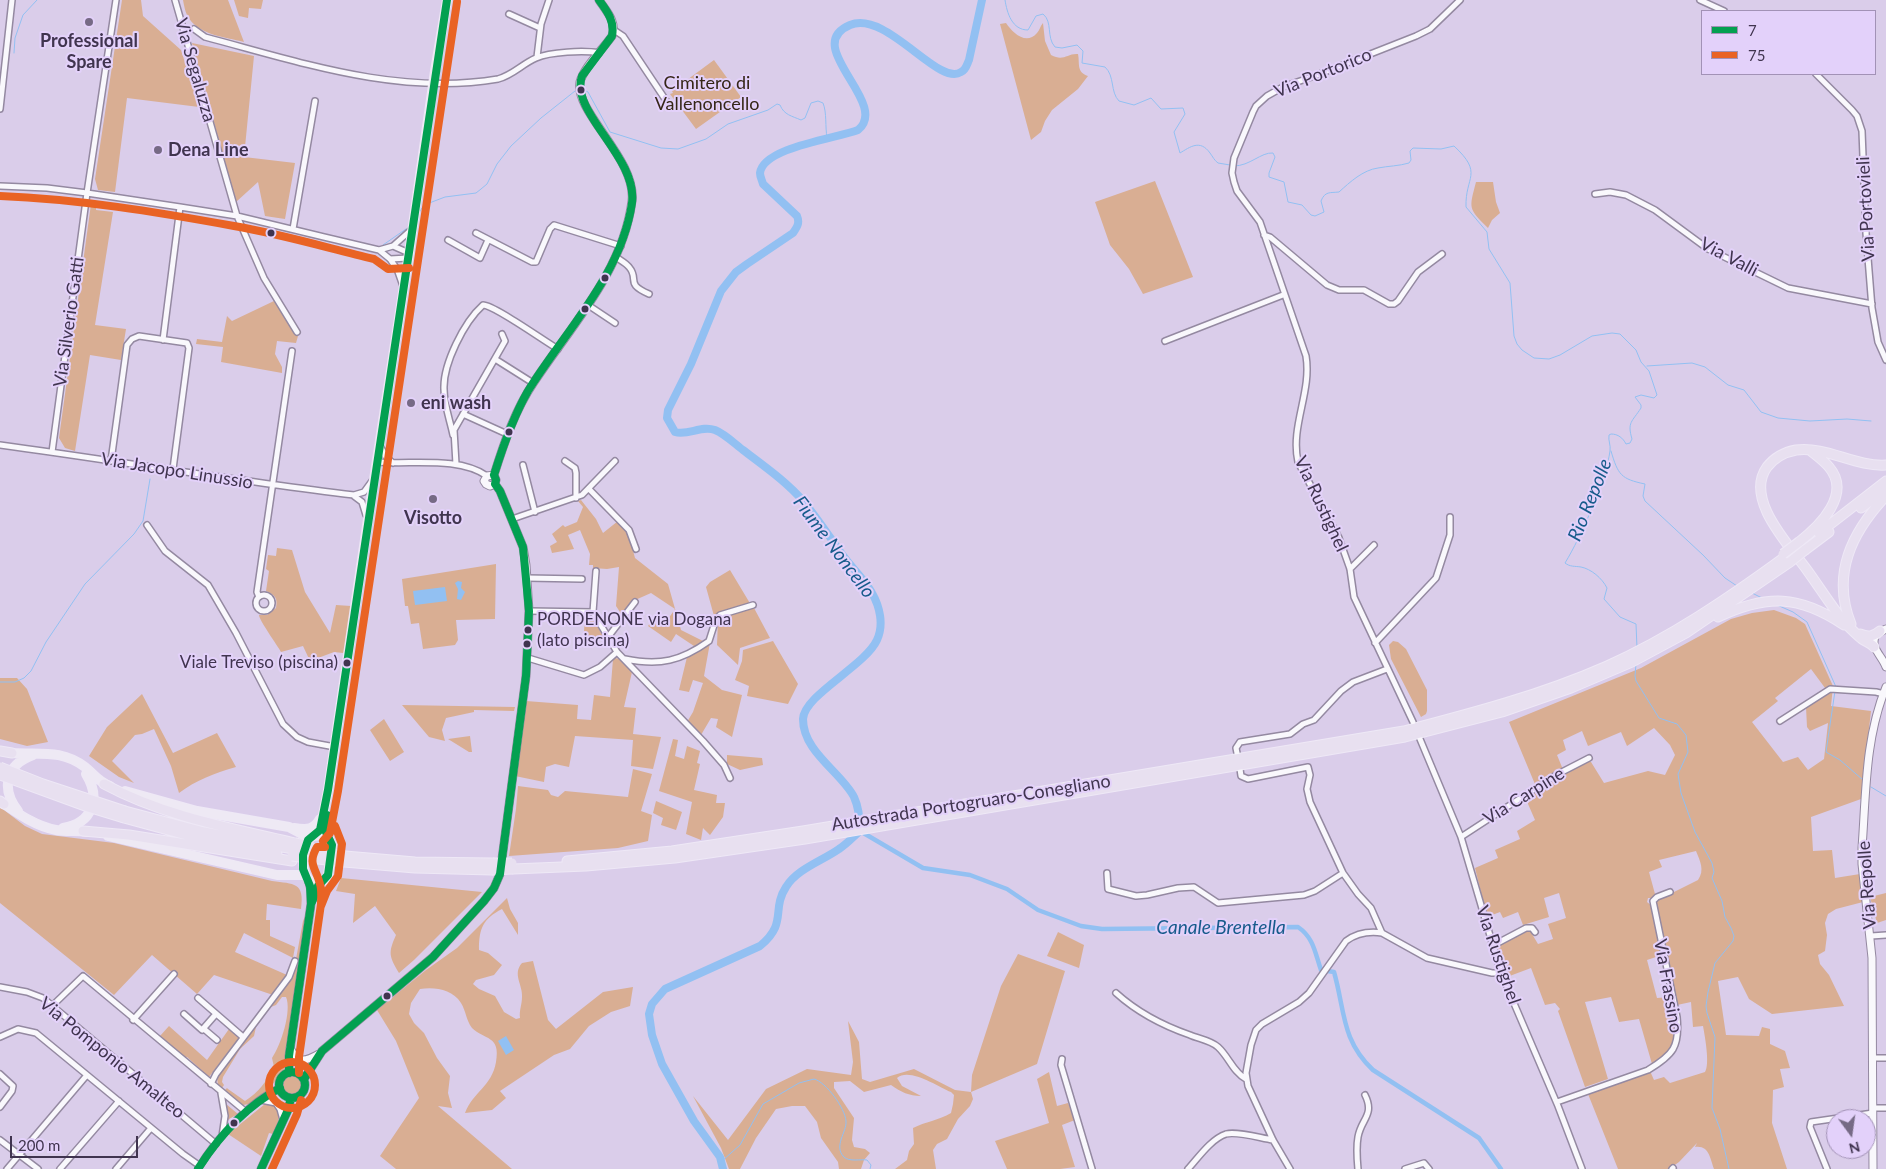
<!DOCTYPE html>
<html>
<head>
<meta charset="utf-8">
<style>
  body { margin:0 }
  #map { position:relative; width:1886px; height:1169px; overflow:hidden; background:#dacdea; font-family:Lato,sans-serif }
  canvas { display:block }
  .legend { position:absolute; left:1701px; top:10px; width:175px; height:65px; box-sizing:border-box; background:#e3d1fa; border:1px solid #a292b6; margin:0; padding:6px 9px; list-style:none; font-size:15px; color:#40344f }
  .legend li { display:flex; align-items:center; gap:10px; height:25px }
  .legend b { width:25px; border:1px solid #a292b6 }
  .north { position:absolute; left:1826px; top:1109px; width:50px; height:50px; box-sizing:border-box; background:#e3d1fa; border:1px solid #a292b6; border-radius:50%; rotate:166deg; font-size:14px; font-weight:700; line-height:20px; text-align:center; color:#40344f }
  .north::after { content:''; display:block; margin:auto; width:18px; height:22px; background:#766a85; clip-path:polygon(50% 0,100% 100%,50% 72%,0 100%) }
  .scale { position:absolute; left:10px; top:1136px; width:128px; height:22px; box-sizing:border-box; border:2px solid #40344f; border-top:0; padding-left:6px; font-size:15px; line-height:18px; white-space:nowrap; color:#40344f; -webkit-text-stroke:4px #e3d1fa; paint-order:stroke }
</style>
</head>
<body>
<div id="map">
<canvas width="1886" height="1169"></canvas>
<ul class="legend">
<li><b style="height:6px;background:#03a051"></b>7</li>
<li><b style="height:6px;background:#e96324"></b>75</li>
</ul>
<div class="north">N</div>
<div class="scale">200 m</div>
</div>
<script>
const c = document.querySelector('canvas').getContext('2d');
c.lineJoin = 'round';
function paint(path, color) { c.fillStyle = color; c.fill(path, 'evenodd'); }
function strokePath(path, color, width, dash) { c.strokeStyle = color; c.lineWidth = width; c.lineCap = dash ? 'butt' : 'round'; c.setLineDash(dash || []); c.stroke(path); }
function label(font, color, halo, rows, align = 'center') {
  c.font = font + ' Lato,sans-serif'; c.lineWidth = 4; c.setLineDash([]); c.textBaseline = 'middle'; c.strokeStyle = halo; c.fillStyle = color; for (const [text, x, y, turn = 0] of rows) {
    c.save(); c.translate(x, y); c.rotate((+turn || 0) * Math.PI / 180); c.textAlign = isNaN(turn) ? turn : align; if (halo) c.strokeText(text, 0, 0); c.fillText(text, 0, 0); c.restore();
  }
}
paint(new Path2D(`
  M122,0H141L143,16L181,50L199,107L127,98L115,192L98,190L95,179Z
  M183,0H228L244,42C225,37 197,35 187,15C185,11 184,5 183,0Z
  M234,0H263L261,9L249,8L248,18L239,16Z
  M1006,23C1012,32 1026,46 1037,33C1040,30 1040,26 1043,23L1045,41L1051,55C1064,62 1067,53 1078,54C1080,63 1076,72 1088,76L1078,89L1052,110L1045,121L1041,132L1031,140L1000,24Z
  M192,43L254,56L244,157L295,163L285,219L265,216L258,182L236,202Z
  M714,60L741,97L696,129L670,94L673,93L672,91Z
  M1155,181L1193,277L1143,294L1129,269L1110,245L1095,202Z
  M1476,182H1493L1496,202L1500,213L1492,220L1488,228C1468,208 1469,209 1476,182Z
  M91,204L96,205V210L113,212L95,325L126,329L121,360L90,355L75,451L65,448L59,438Z
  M274,301L298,336L296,343L277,341L275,354L282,367V373L221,362L223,347L196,344L197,339L222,342L227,316L232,321Z
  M581,500L596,519L603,533L618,521L628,532L635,558L668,584L681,630L705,642L711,637L704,676L722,690L742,695L732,737L716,727L718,719L711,718L701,735L687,722L693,712L703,683L693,680L689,692L679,690L687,657L697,648L676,634L671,642L648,626L655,616L666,622L675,609L651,593L633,601L618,621L616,615L620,612L616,606L619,567L607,569L593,568V565H589L590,554L580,530L568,535L574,549L552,553L550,546L557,542L552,534L563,525L565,527L577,522L583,507L578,501Z
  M277,548L292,550L305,592L330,633L336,605L351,606L345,652L343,653L334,652L310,661L303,646L281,652C277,645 259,620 259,615H267L276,608C278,598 275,595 266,591L269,571L266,569L268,555L276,556Z
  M496,564L495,619L456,620L458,640L455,645L423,649L419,623L411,624L408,606H405L402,579Z
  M730,570L751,605L714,616L706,587L710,582Z
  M754,608L770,638L740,648L738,665L717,645L718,619Z
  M1774,610L1796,618L1805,624L1833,686L1831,706L1871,711L1861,799L1811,817L1813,851L1832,850L1835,878L1860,874L1863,902L1836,909L1828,914L1825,923L1827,935L1825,951L1818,955L1820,964L1829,975L1844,1006L1772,1014L1749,999L1738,977L1718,981L1726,1035L1759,1036L1762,1027L1770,1029V1044L1785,1051L1790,1068L1780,1069L1784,1087L1773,1090L1772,1123L1787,1169H1714C1710,1158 1709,1145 1695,1147L1697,1143L1679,1162L1669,1169H1618L1588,1094L1650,1071L1654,1080L1664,1077L1670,1083L1705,1072C1710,1064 1705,1037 1703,1026L1693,1027L1691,1002L1677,1005L1656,901L1698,880C1705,870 1700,861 1696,851L1659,860L1662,867L1649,872L1655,894L1653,898H1648L1647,902L1652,906L1662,955L1647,960L1657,998L1670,997C1675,1023 1684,1052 1652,1064L1639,1019L1619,1022L1611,997L1585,1002L1608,1079L1585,1087L1558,1011L1560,1009L1555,1003L1545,1005L1531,968L1507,977L1497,947L1529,929L1538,944L1553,939L1548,924L1566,918L1559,893L1544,898L1549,917L1523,925L1518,912L1503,918L1500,912L1487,917L1475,868L1498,858L1495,850L1520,839L1517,831L1535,820L1525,797L1537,789L1509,722L1641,668L1731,619L1752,613ZM1811,669L1828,692L1806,707L1807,727L1810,731L1828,723L1824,759L1808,770L1798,757L1783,762L1752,722L1778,701L1775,698ZM1654,728L1670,745L1675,755L1665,775L1648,771L1604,783L1591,762L1588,761L1564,772L1557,755L1566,750L1563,740L1582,731L1588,746L1621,732L1627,746Z
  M585,617H592L603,636L589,639L588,633L584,631Z
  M773,641L798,684L788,704L747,696L749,686L735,680L742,661L743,650Z
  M1393,641L1398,642L1406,649L1427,690V711L1426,714L1421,717L1391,659L1389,645Z
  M615,658L621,659L632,672L624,707L636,708L633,734L661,737L653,769L631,766L633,740L575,736L569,767L555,764L546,767L544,782L515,776L526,701L578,705L577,719L591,720L594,695L610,697L613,659Z
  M0,678H17L27,689L48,742L27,746L0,739Z
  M142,694L173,753L217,733L236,767C215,773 196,780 179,793L171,766L154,729L142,734L135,735L112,761L134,783L119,777L89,756L107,727Z
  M402,705L515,707L514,711L474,710V712L446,718L442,730L445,741L429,737Z
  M384,719L404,752L390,761L370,730Z
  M470,736L472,752H469L448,739Z
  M673,739L678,740L675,756L684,759L687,746L700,751L697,763L700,764L694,790L717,795L716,803H725L723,817L710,835L703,828L701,840L686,834L692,802L659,791Z
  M727,755L762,758L763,765L740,770L727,764Z
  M633,769L652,774L641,811L652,815L648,841L618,848L509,856L516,809L518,786L548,790L551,795L558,797L565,791L628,797Z
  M656,801L682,812L676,830L661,825L663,818L653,813Z
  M0,807L25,826L42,834L114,843L272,881C294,884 305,882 301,909L267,904L266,920H270V936L295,947L293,958L244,933L235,952L287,975L273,995L214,975L197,994L152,955L114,995L0,903Z
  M341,878L482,892L414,960L399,973C389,956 388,953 396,935L375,906L353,923L355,894L336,891Z
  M1886,893V920L1877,923L1870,897Z
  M507,898L510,909L518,923V935L502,909C483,919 479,928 479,950L488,953L502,965L494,975L476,980L473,984L479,989L495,996L504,1012L516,1019L520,1018C519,1010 522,1005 522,997C523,985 512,974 522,963L533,961L548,1020L556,1029L603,992L633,987L630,1006L611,1012L589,1026L570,1049L554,1055L500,1091L506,1098L492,1110L465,1113C473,1092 492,1086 496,1062C501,1035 484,1040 472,1028C466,1020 466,1011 461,1003C452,989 435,987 420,989L411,1003L409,1014L414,1023L424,1033L437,1058L450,1076L448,1093L452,1108L438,1106L512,1169H396L380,1156L419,1098L396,1041L377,1010L426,970L457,948Z
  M306,914L284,1070C273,1082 262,1104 243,1105L225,1090L227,1088L228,1089L245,1101C259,1092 266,1082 274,1067L272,1058C281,1045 292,1011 286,997H282L276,1005L271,1007L256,1027L254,1036L240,1049L223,1077L222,1082L224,1085L222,1088L218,1085L217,1077L294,970L303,921Z
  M1058,932L1084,945L1079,968L1047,956Z
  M1018,954L1065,971L1037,1064L971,1092L973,1099L970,1106L958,1119L947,1139L937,1144L933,1150L936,1169H895L907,1160L909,1151L914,1144L913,1128C925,1122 939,1120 951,1113L953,1104L954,1095L951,1092C937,1086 909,1067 897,1078L902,1086L921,1096C909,1096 901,1092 891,1085L864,1092L850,1081L834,1082V1088L854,1118L852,1140L854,1147L865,1149L870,1153L864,1160L861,1169H839L838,1162L821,1138L817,1122L805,1106H792L776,1109L756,1138L740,1169H729L721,1148L693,1096L728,1140L766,1089L807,1069L851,1075L853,1062L848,1021L859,1042L862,1079L870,1082L914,1069L955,1090L971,1092L972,1075L1001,986Z
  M169,1026L207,1060L229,1029L239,1038L209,1077L187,1057L185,1058L176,1052L177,1050L160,1036Z
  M293,1059L311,1061L306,1069L301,1070L295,1065Z
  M1049,1072L1057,1106L1068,1103L1075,1120L1062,1125L1075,1167L1060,1169H1007L995,1141L1049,1123L1037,1079Z
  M283 1085a9 9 0 1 1 18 0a9 9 0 1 1-18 0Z
  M226,1104L238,1114L229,1119L225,1126L227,1111Z
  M265,1104L275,1105C282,1115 278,1124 273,1134L269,1133L261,1156L228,1134Z`), '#d9ae93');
paint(new Path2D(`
  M458,581L462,582L461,588L465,592L461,600L457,599L458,589L455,583Z
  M445,587L447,601L415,605L413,591Z
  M506,1036L514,1050L506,1055L498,1041Z`), '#92c0f2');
strokePath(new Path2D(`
  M1005,0C1007,13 1012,30 1028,30L1036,16L1043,14C1053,22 1046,37 1055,47L1062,48L1077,45L1083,51L1082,63L1105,67C1115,76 1110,92 1119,101L1134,105L1151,98L1161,109L1183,108L1185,114L1174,132L1180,153C1190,147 1200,139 1210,153C1213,157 1214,160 1218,163L1230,165
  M14,53L15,38L23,15L37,0
  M584,90L588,92L610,132L661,148L678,149L706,139L728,124L768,110L777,104L780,105C784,115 792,116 801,120L805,118L811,103L818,101L823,103C827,113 825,126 827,138
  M1234,166C1250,166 1261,152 1273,153L1275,157L1269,173V177L1284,182L1288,202L1302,205L1311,215L1315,216L1324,212L1321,201C1325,191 1330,193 1339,192C1350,182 1363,170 1378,168C1388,166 1399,166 1409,163L1411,160L1410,151L1413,148L1441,149L1454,146C1484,174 1465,176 1466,207L1487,232L1489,249L1510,283L1514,336L1517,344L1522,350L1534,358L1549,359L1560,355L1592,336L1612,333L1620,334L1636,350L1641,362L1649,371L1657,395L1654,398L1641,395L1635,397L1641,405V408C1632,422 1627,422 1632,439L1630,443L1626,444C1623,438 1618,434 1611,434L1609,435C1608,441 1611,445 1610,451C1606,480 1581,537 1565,563C1570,567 1575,566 1581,567C1591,569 1602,578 1607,588L1604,599L1620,617L1636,624L1637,648
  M418,214L424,205L445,197L476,193L481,189L487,184L497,164L511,146L541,118L575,91
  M383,245L406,229
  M1647,366L1692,363L1705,367L1728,385L1744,390L1761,412L1778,418L1810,421L1847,419L1871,421
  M1611,451C1618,475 1621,479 1645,484L1643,496L1645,501L1703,555L1725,578L1737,586
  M1752,593L1762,598
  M1777,605L1793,612L1807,622L1836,687
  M1636,664L1635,676L1636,681L1659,718L1677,724L1686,735L1688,752L1678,774L1681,793L1695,832L1712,863L1714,872L1712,878L1722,901L1725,917L1731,928L1734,936L1733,941L1715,963L1708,992L1706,1006L1707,1013L1715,1037L1712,1108L1720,1129L1729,1169
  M0,682H15L24,678L31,671L46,642L85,584L134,534L143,521L150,479
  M1835,691L1826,752L1840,760L1863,780
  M1871,787L1886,796
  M722,1161L740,1145L763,1104L799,1083L814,1079C826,1082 845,1108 846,1121C847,1132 833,1146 844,1157C849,1162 861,1159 867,1160L871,1165L870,1169`), '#92c0f2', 1);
strokePath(new Path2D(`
  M860,831L923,868L970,875L1007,889L1038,910L1081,926L1102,929L1298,927C1314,938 1315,953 1321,970L1334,972C1345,1010 1341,1040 1373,1070L1479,1138L1501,1169`), '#92c0f2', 4.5);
strokePath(new Path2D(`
  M723,1169L720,1157L694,1121L662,1064L652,1035L649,1014L652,1004L665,989L760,946C788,923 771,910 786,887C797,869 822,861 839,849C847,844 853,837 860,831C860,819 859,808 854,797C841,772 803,752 803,719C804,695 865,666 877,640C884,625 880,607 872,593C865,580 853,569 844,557C831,539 818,519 804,502C787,482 764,466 743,450C735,444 725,434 715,430C701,425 688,436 675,432L667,418L668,410L691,364L721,291L736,272L747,264L793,233C797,227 800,223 797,216L763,184C762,180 760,177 760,173C763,147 838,138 858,130C891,103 800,46 850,25C887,10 938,87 961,72C966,70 967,64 969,60L982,0`), '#92c0f2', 8);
const street = new Path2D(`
  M175,0L237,216L264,278L297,332
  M1700,0L1724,11
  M509,14L540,28
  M194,29L205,37C300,62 398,96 498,79C513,75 522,64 536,58C550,52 584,50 599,53
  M614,30L623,36L669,105
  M537,57L541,24L549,0
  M1816,74L1852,110L1857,116L1862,131L1866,233L1872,308L1878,342L1886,360
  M0,109L12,0
  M0,186L47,188L87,193L180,207L237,216L324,237L379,250L390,259L397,269L403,286
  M1595,194L1610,192L1626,195L1655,210L1708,249L1788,288L1872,304
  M293,229L315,101
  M476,233L532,262H536L550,229L554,225L621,246
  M1264,235L1270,237L1327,285L1339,290H1364L1389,304H1394L1398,301L1418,272L1442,254
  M448,240L480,258L488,240
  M393,246L411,230
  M379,250L393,246L409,253
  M616,257C620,260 626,263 629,267C640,280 624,283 649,294
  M390,259L408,258
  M588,305L615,323
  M163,340L180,207
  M1165,341L1283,295
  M495,359L533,383
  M463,414L507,434
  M453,435C450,420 444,405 444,389C443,364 464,322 483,305C494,305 544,341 558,349
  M379,444L386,457L393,463
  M0,445C118,461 236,481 354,495L364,492L372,481
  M52,452L87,193L116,0
  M111,461L127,345L132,339L139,336L187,343L189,348L173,469
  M565,461L575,468L576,473V498
  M377,462C411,465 458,456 487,476
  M456,464L454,430L505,341L502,334
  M523,465L535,512
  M589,489L629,530L636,549
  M354,496L362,502L366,515
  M512,519L582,495L615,461
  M147,525L165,551L208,585L236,633L283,724L297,737L308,742L335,747
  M1350,569L1374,545
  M596,571L593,612L617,652L703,741L724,765L730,778
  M527,578L582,579
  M256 603a8 8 0 1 1 16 0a8 8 0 1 1-16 0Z
  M259,597L257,592L292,351
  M529,611L593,612
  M608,637L635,602
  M1375,643L1436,578L1450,535V517
  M528,658L584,675L600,667L617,652
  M625,659C660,666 681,661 709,641L716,619L720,615L753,605
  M1780,721L1830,689L1876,692L1884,694
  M1413,722L1354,597L1350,569L1339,538L1298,462C1290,426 1312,392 1306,356L1260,222L1237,191L1234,182L1232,173L1234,158L1253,112L1256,106L1267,96L1283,87L1317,75L1416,36L1430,29L1460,0
  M1420,739L1461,837L1501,973L1558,1106L1582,1169
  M1237,753L1236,748L1240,742L1290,734L1303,724L1314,720L1341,691L1353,682L1387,669
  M1240,769L1241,776L1248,779L1308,767L1310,775L1307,789L1310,802L1343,873L1358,894L1371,908L1382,933L1427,958L1492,973H1501
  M1461,837L1556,775L1589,758
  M1107,873L1108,889L1136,896L1147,895L1178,888L1194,887L1218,903L1304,895L1315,891L1343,873
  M1871,936L1886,935
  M1492,946L1526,928H1532L1535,932
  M0,987L27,992L43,998L216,1144
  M1116,993C1136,1011 1164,1026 1190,1035C1199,1039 1210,1040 1218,1047C1229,1057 1233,1072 1246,1079
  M198,998L243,1037
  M52,1006L83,976L246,1112
  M184,1014L202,1030L216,1014
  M133,1020L174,974
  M204,1029L217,1040
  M0,1037L18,1029L36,1033L183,1154L200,1166
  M1872,1058H1886
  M1062,1059L1061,1065L1092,1169
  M0,1074L13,1086L12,1091L0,1107
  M211,1084L216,1074L289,977L295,961
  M221,1093L225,1116L222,1136
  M261,1100L276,1103L280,1109L283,1120
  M1557,1102L1648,1070C1673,1055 1680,1047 1677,1017L1653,901L1657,897L1670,892
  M1873,1108H1886
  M0,1140L38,1169
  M7,1169L87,1075
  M60,1169L119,1101
  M116,1169L151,1128
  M198,1169C215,1140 249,1102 280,1088
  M1188,1169C1198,1158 1211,1139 1226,1134C1237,1131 1260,1138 1273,1140
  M1290,1169L1273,1140L1248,1086L1246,1073L1251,1045L1256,1030L1262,1024L1299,1002L1309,993L1346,941C1357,933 1368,931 1382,933
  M1358,1169C1357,1158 1356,1148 1358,1137C1361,1119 1375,1115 1365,1095
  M1405,1169L1424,1163L1429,1169
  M1672,1169L1673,1168
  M1827,1169L1810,1127L1811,1122L1873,1113`);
const secondary = new Path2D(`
  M494,475C504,443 515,410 534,382C571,326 623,271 632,201C637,159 574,112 580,82C584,67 603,49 612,36C617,22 607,12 599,0
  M494,475L487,476L484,481L486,484L490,486L495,484
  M1886,629L1876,634C1869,648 1882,655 1886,667
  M313,899L321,881
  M290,1048C298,1064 305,1062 319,1054
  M279 1085a13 13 0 1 1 26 0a13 13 0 1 1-26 0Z
  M289,1073V1056L311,904V890L308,879
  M304,1079L322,1051L433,957L484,901L494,888L500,874L526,676L529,611L526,565L523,547L500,491L495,484L496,480L494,475
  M261,1169L288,1110L291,1098
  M1873,1169L1872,958L1862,864V848C1866,794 1865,738 1886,687`);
const primary = new Path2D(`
  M12,753C40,755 61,749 85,767C94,774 98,782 110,786
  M125,791L197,811L289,827L304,835L312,837
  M4,804C20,815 36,826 56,830C66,832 77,830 87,832
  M18,811C1,789 5,765 33,755
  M63,828C93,823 101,798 86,774
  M294,828C307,830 314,830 320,819
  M316,834L320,830L328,790L371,499L409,253L435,71L447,0
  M108,836L277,875H304
  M313,836L322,835L327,837
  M304,852C302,867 304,891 326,879L328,875L332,845L325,830L326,819`);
const highway = new Path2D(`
  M1861,508L1886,489
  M1819,533L1886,481
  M1799,542C1820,526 1852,494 1829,467C1824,461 1817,456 1811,451
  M1805,550L1829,532
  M1718,617C1767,594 1799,595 1844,625
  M1851,624C1831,574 1852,532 1886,496
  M1860,634C1868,637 1873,637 1880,631
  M1874,647C1871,643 1866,642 1862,639C1856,634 1850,628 1845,623C1831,606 1820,588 1807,570C1789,545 1744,499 1767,467C1774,458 1785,452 1796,450C1827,446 1855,467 1886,465
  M0,751L12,753
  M104,784C163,816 230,828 295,843
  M0,801L4,804
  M125,811L204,832L293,849
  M124,818L201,839L277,854
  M83,831L129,835L292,861
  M345,856L415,862L493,863
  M567,861L672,851L803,831L1404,731C1473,713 1541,695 1607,666C1670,638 1729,598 1785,557
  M344,862L415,868L492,870
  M513,869L586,866L675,858L805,839L1405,737L1502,712L1571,688L1632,662L1686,633L1790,562`);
strokePath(street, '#9489a1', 8);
strokePath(secondary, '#9489a1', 9);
strokePath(primary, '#eee8f6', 10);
strokePath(highway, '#eee8f6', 11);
strokePath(street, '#f9f8fc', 5);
strokePath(secondary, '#f9f8fc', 7);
strokePath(primary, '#eee9f4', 8);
strokePath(highway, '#e8e0f0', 9);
const highwayBridge = new Path2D(`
  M1783,554L1799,542
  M1790,562L1805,550
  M0,767L43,784L125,811
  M0,775L88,807L124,818
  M295,843L311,846
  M293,849L345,856
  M292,856L344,862
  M493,863H512
  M492,870L513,869`);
strokePath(highwayBridge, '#eee8f6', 11, []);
strokePath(highwayBridge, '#e8e0f0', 9);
strokePath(new Path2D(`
  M494,475C503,446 513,417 528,391C566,330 621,276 632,203C638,157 569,112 582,76L612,36C615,21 607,11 599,0
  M312,902L318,886L328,875L332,845L325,830L327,815
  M279 1085a13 13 0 1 1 26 0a13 13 0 1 1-26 0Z
  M289,1073V1056L311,904L310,886L303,869V855L308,840L320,830L328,790L447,0
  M304,1079L322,1051L433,957L484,901L494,888L500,874L526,676L529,611L523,547L500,491L495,484L496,480L494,475
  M198,1169C219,1136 245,1107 280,1088
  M261,1169L288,1110L291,1098`), '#03a051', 8);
strokePath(new Path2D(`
  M0,196C78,199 157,212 234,226C281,234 328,248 374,259L388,269L409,268
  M323,841L330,833L338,791L457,2
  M321,906L327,891L338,876L342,844L335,826
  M269 1085a23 23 0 1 1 46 0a23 23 0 1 1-46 0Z
  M299,1073V1057L321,904C321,898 322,890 320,884C316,868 307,864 317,847H325
  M272,1169L297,1114L301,1100`), '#e96324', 8);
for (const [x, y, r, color] of [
  [89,22,5,"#766a85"],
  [581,90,4.5,"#40344f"],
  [158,150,5,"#766a85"],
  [271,233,4.5,"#40344f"],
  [605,278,4.5,"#40344f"],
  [585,309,4.5,"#40344f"],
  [411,403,5,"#766a85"],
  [509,432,4.5,"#40344f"],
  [433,499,5,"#766a85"],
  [528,630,4.5,"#40344f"],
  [527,644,4.5,"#40344f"],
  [347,663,4.5,"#40344f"],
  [387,996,4.5,"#40344f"],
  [234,1123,4.5,"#40344f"]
]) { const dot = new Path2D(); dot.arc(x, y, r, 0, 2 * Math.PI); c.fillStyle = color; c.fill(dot); strokePath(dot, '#e3d1fa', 2); }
label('17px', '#40344f', '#e3d1fa', [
  ["PORDENONE via Dogana",537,620],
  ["(lato piscina)",537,641],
  ["Viale Treviso (piscina)",338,663,"right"]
], 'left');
label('bold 18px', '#40344f', '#e3d1fa', [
  ["Professional",89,41],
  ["Spare",89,62],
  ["Dena Line",168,150,"left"],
  ["eni wash",421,403,"left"],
  ["Visotto",433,518]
]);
label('18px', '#40344f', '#e3d1fa', [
  ["Via Segaluzza",195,70,74],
  ["Via Portorico",1323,73,-22],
  ["Via Portovieli",1866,209,-93],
  ["Via Valli",1729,257,28],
  ["Via Silverio Gatti",69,322,-82],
  ["Via Jacopo Linussio",177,471,9],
  ["Via Rustighel",1321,504,65],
  ["Via Carpine",1524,796,-32],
  ["Autostrada Portogruaro-Conegliano",971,803,-9],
  ["Via Repolle",1867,885,-94],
  ["Via Rustighel",1498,955,71],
  ["Via Frassino",1668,986,80],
  ["Via Pomponio Amalteo",112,1058,39]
]);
label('18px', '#352617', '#e3d1fa', [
  ["Cimitero di",707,83],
  ["Vallenoncello",707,104]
]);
label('italic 19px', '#175b8b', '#e3d1fa', [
  ["Rio Repolle",1590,500,-68],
  ["Fiume Noncello",834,547,53],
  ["Canale Brentella",1221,928]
]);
</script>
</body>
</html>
